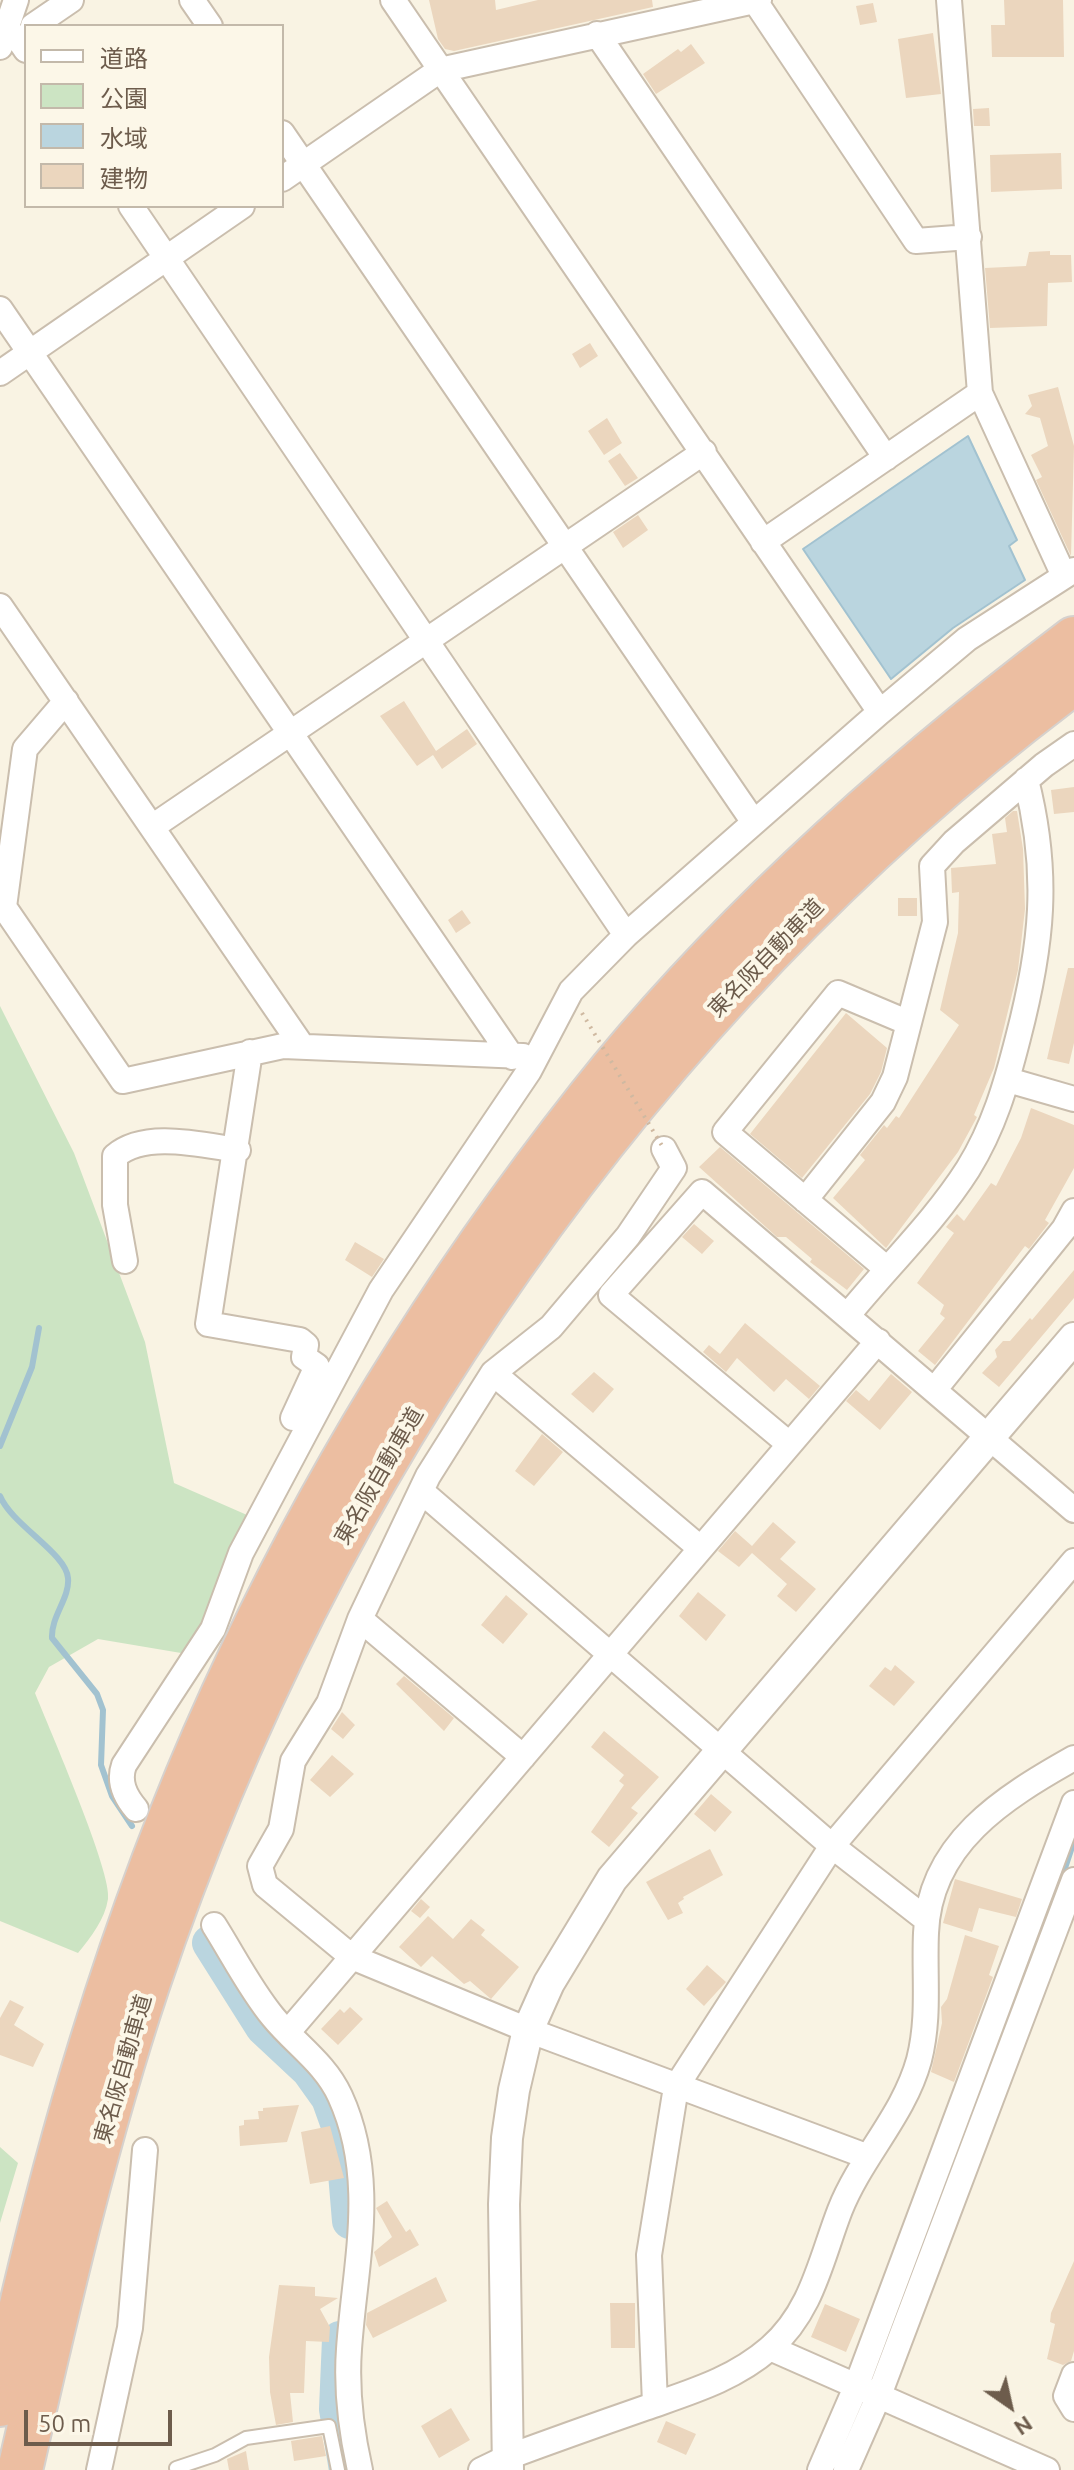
<!DOCTYPE html>
<html>
<head>
<meta charset="utf-8">
<style>
  body { margin:0 }
  #map { position:relative; width:1074px; height:2470px; overflow:hidden; background:#f9f3e3; font-family:Ubuntu,"Noto Sans JP",sans-serif }
  canvas { display:block }
  .legend { position:absolute; left:24px; top:24px; width:260px; height:184px; box-sizing:border-box; background:#fcf7e8; border:2px solid #c3b9aa; margin:0; padding:10px 14px; list-style:none; font-size:24px; color:#6d5c4c }
  .legend li { display:flex; align-items:center; gap:16px; height:40px }
  .legend b { width:40px; border:2px solid #c3b9aa }
  .north { position:absolute; left:970px; top:2366px; width:80px; height:80px; -webkit-text-stroke:6px #fcf7e8; paint-order:stroke; rotate:146deg; font-size:22px; font-weight:700; line-height:32px; text-align:center; color:#6d5c4c }
  .north::after { content:''; display:block; margin:auto; width:28px; height:36px; background:#6d5c4c; clip-path:polygon(50% 0,100% 100%,50% 72%,0 100%) }
  .scale { position:absolute; left:24px; top:2410px; width:148px; height:36px; box-sizing:border-box; border:4px solid #6d5c4c; border-top:0; padding-left:10px; font-size:24px; line-height:28px; white-space:nowrap; color:#6d5c4c; -webkit-text-stroke:6px #fcf7e8; paint-order:stroke }
</style>
</head>
<body>
<div id="map">
<canvas width="1074" height="2470"></canvas>
<ul class="legend">
<li><b style="height:10px;background:#fff"></b>道路</li>
<li><b style="height:22px;background:#cce4c3"></b>公園</li>
<li><b style="height:22px;background:#bad5df"></b>水域</li>
<li><b style="height:22px;background:#ebd6be"></b>建物</li>
</ul>
<div class="north">N</div>
<div class="scale">50 m</div>
</div>
<script>
const c = document.querySelector('canvas').getContext('2d');
c.lineJoin = 'round';
function paint(path, color) { c.fillStyle = color; c.fill(path, 'evenodd'); }
function strokePath(path, color, width, dash) { c.strokeStyle = color; c.lineWidth = width; c.lineCap = dash ? 'butt' : 'round'; c.setLineDash(dash || []); c.stroke(path); }
function label(font, color, halo, rows, align = 'center') {
  c.font = font + ' Ubuntu,"Noto Sans JP",sans-serif'; c.lineWidth = 8; c.setLineDash([]); c.textBaseline = 'middle'; c.strokeStyle = halo; c.fillStyle = color; for (const [text, x, y, turn = 0] of rows) {
    c.save(); c.translate(x, y); c.rotate((+turn || 0) * Math.PI / 180); c.textAlign = isNaN(turn) ? turn : align; if (halo) c.strokeText(text, 0, 0); c.fillText(text, 0, 0); c.restore();
  }
}
paint(new Path2D(`
  M0,1006L74,1153L145,1342L174,1483L263,1522L187,1654L98,1639L49,1667L35,1693C48,1726 113,1874 108,1899C105,1919 91,1937 78,1953L0,1921Z
  M0,2147L18,2163L0,2223Z`), '#cce4c3');
const water = new Path2D(`
  M968,436L1017,540L1009,546L1025,580L953,628L891,679L803,549Z`);
paint(water, '#bad5df');
strokePath(water, '#a2c2d0', 2);
strokePath(new Path2D(`
  M0,1446L32,1367L39,1328
  M0,1496C12,1525 66,1553 68,1578C70,1598 51,1616 52,1638L97,1694L103,1710L101,1765L112,1796L132,1826
  M1056,1895L1074,1841
  M907,2283L923,2245`), '#a2c2d0', 6);
strokePath(new Path2D(`
  M210,1943L263,2027L309,2070L329,2098L343,2137L350,2221
  M340,2339L337,2409L347,2470`), '#bad5df', 36);
paint(new Path2D(`
  M429,0H495L496,10L538,0H652L653,7L454,51L445,49L438,39Z
  M1004,0H1063L1064,57H992L991,25H1005Z
  M873,3L877,22L860,25L856,6Z
  M933,33L941,94L906,98L898,39Z
  M691,44L705,63L656,94L643,74L678,49L681,52Z
  M989,108L990,126H974L973,109Z
  M1061,153L1062,189L991,192L990,155Z
  M1050,251V255H1071L1072,282L1048,283L1047,326L990,328L985,268L1026,266L1029,252Z
  M590,343L598,356L580,368L572,354Z
  M1058,387L1074,446L1071,556L1036,480L1042,477L1031,455L1048,446L1040,418L1025,414L1032,406L1028,395Z
  M607,418L622,443L604,455L588,431Z
  M620,453L638,478L625,486L608,461Z
  M638,515L648,530L623,548L613,532Z
  M404,701L436,751L467,729L477,744L442,769L433,755L417,766L380,716Z
  M1074,787V812L1054,814L1051,790Z
  M1013,811H1017L1023,849L1025,909L1018,970L994,1068L974,1115L977,1117L958,1152L886,1248L833,1198L865,1160L860,1155L884,1125L887,1128L896,1116L899,1118L959,1025L940,1010L958,933L959,892L952,893L951,868L996,864L992,834L1007,832L1005,818Z
  M898,898H917V916H898Z
  M462,910L471,923L456,933L448,920Z
  M1068,968H1074V1043L1069,1064L1047,1059Z
  M846,1013L887,1048L881,1072L870,1094L802,1178L750,1134Z
  M1031,1108L1074,1125V1168L1045,1220L1049,1223L1029,1249L1025,1246L935,1365L918,1351L945,1318L940,1314L944,1305L917,1283L954,1233L946,1227L957,1214L964,1221L991,1183L996,1186L1021,1138Z
  M720,1147L864,1269L847,1290L810,1262L812,1259L786,1237H777L699,1167Z
  M694,1224L714,1241L702,1254L682,1237Z
  M355,1242L384,1259L372,1277L345,1260Z
  M1074,1270V1298L999,1387L982,1373L997,1357L995,1350L1003,1341H1010L1030,1318L1032,1320Z
  M745,1323L820,1386L809,1399L786,1379L774,1392L737,1358L726,1372L703,1352L709,1345L720,1354Z
  M594,1372L614,1389L593,1413L571,1394Z
  M891,1374L912,1392L880,1430L846,1401L856,1390L869,1401Z
  M542,1434L563,1452L534,1486L515,1471Z
  M773,1522L796,1542L780,1559L816,1589L796,1612L777,1596L787,1584L752,1553L739,1567L718,1551L735,1531L752,1546Z
  M698,1592L726,1615L706,1641L679,1616Z
  M506,1595L528,1614L503,1644L481,1625Z
  M895,1665L915,1682L894,1706L869,1686L885,1667L891,1671Z
  M404,1676L454,1718L444,1731L396,1684Z
  M342,1712L355,1725L343,1739L331,1729Z
  M604,1731L659,1777L631,1808L638,1813L609,1847L591,1832L624,1785L619,1781L624,1775L591,1747Z
  M332,1755L354,1774L330,1797L310,1780Z
  M711,1794L732,1812L715,1832L694,1814Z
  M710,1849L723,1875L683,1897L684,1899L678,1903L683,1913L668,1920L646,1882Z
  M955,1879L1022,1899L1016,1917L979,1908L972,1932L943,1923Z
  M421,1899L430,1907L420,1918L411,1911Z
  M428,1916L453,1939L471,1919L485,1930L481,1935L519,1967L491,1999L470,1981L464,1984L432,1956L421,1967L399,1947Z
  M965,1935L999,1946L989,1975L993,1977L954,2082L931,2072L942,2023L941,2007L947,1999Z
  M707,1965L726,1982L704,2006L686,1989Z
  M10,2000L24,2007L14,2025L44,2044L33,2067L0,2055V2018Z
  M350,2007L363,2019L338,2045L321,2029L340,2009L344,2013Z
  M299,2105L287,2142L240,2146L239,2126L244,2125V2120L259,2119L258,2111H263V2108Z
  M330,2126L344,2178L310,2184L301,2132Z
  M387,2201L406,2232L410,2229L419,2245L379,2267L374,2252L392,2237L376,2208Z
  M1074,2261V2351L1071,2361L1063,2365L1047,2359L1055,2324L1050,2322L1051,2313Z
  M436,2277L447,2301L373,2338L366,2325L367,2313Z
  M279,2285L315,2287V2296L338,2298L320,2309L330,2327L329,2342L306,2341L304,2393H290L293,2422L276,2425L270,2392L269,2357Z
  M610,2303H635V2348H611Z
  M825,2304L860,2319L846,2352L811,2337Z
  M451,2408L470,2440L439,2458L421,2426Z
  M666,2421L696,2434L686,2455L657,2442Z
  M322,2436L326,2456L294,2461L291,2441Z
  M246,2451L249,2470H229L227,2459Z`), '#ebd6be');
const service = new Path2D(`
  M176,2468L215,2455L246,2438L329,2426L338,2470`);
const minor = new Path2D(`
  M192,0L210,26
  M393,0L880,712
  M949,0L980,393L1064,576
  M755,1L916,241L969,237
  M33,26L71,0
  M5,33L17,37L26,50
  M597,34L886,458
  M0,47L16,0
  M282,133L753,821
  M282,179L440,70L759,0
  M131,206L626,935
  M0,309L512,1057
  M0,373L242,206
  M763,542L980,393
  M0,606L302,1046
  M66,701L25,749L4,907L123,1081L283,1046L523,1056
  M152,827L704,452
  M250,1052L208,1324L300,1340L306,1345L304,1357L317,1366L293,1418
  M1008,1080L1074,1099
  M664,1149L674,1168L628,1236L551,1327L493,1373L428,1476L360,1619L329,1703L293,1761L281,1829L260,1866L265,1885L352,1957L528,2030L866,2156
  M805,1200L883,1102L895,1077L935,922L932,866L954,842L1044,765L1074,744
  M125,1261L115,1205V1156C145,1130 202,1145 238,1150
  M887,1269L725,1132L838,993L909,1023
  M848,1315C887,1267 935,1221 968,1169C994,1127 1006,1085 1018,1038C1042,946 1050,874 1026,780
  M493,1373L700,1548
  M935,1389L1064,1229L1074,1211
  M789,1444L611,1295L702,1192L1074,1510
  M421,1491L832,1846L927,1920
  M360,1619L523,1757
  M136,1809C125,1796 118,1782 124,1765L213,1629L241,1553L381,1290L529,1071L571,991L626,935L880,712L967,639L1074,570
  M214,1925C233,1955 250,1989 273,2017C295,2044 325,2063 340,2096C378,2179 355,2263 349,2349C346,2390 351,2430 360,2470
  M288,2032L878,1341
  M770,2348L1047,2470
  M1074,2375L1066,2396L1074,2409
  M655,2404L649,2255L676,2087L832,1846L1074,1561
  M99,2470L130,2328L145,2150
  M481,2470L508,2457C554,2440 599,2424 645,2408C690,2392 733,2380 770,2348C812,2312 821,2259 840,2210C861,2157 904,2115 919,2060C930,2017 924,1977 926,1933C929,1844 1003,1798 1074,1758
  M820,2470L856,2387L1074,1803
  M846,2470L879,2395L1074,1880`);
const tertiary = new Path2D(`
  M508,2470L504,2204L507,2138L514,2090L528,2030L549,1983L612,1879L1074,1338`);
const motorway = new Path2D(`
  M0,2404C51,2162 120,1920 223,1695C320,1482 444,1282 589,1098C727,924 897,773 1074,639
  M20,2470C57,2308 94,2143 147,1985C319,1474 641,1006 1074,682`);
strokePath(service, '#cabeae', 16);
strokePath(minor, '#cabeae', 28);
strokePath(tertiary, '#cabeae', 34);
strokePath(motorway, '#d6d1cd', 48);
strokePath(service, '#fff', 12);
strokePath(minor, '#fff', 24);
strokePath(tertiary, '#fff', 30);
strokePath(motorway, '#ecbea1', 44);
strokePath(new Path2D(`
  M582,1013L664,1149`), '#cfb9a1', 4, [2, 6]);
label('22px', '#6d5c4c', '#fcf7e8', [
  ["東名阪自動車道",766,958,-46],
  ["東名阪自動車道",379,1476,-60],
  ["東名阪自動車道",123,2069,-74]
]);
</script>
</body>
</html>
